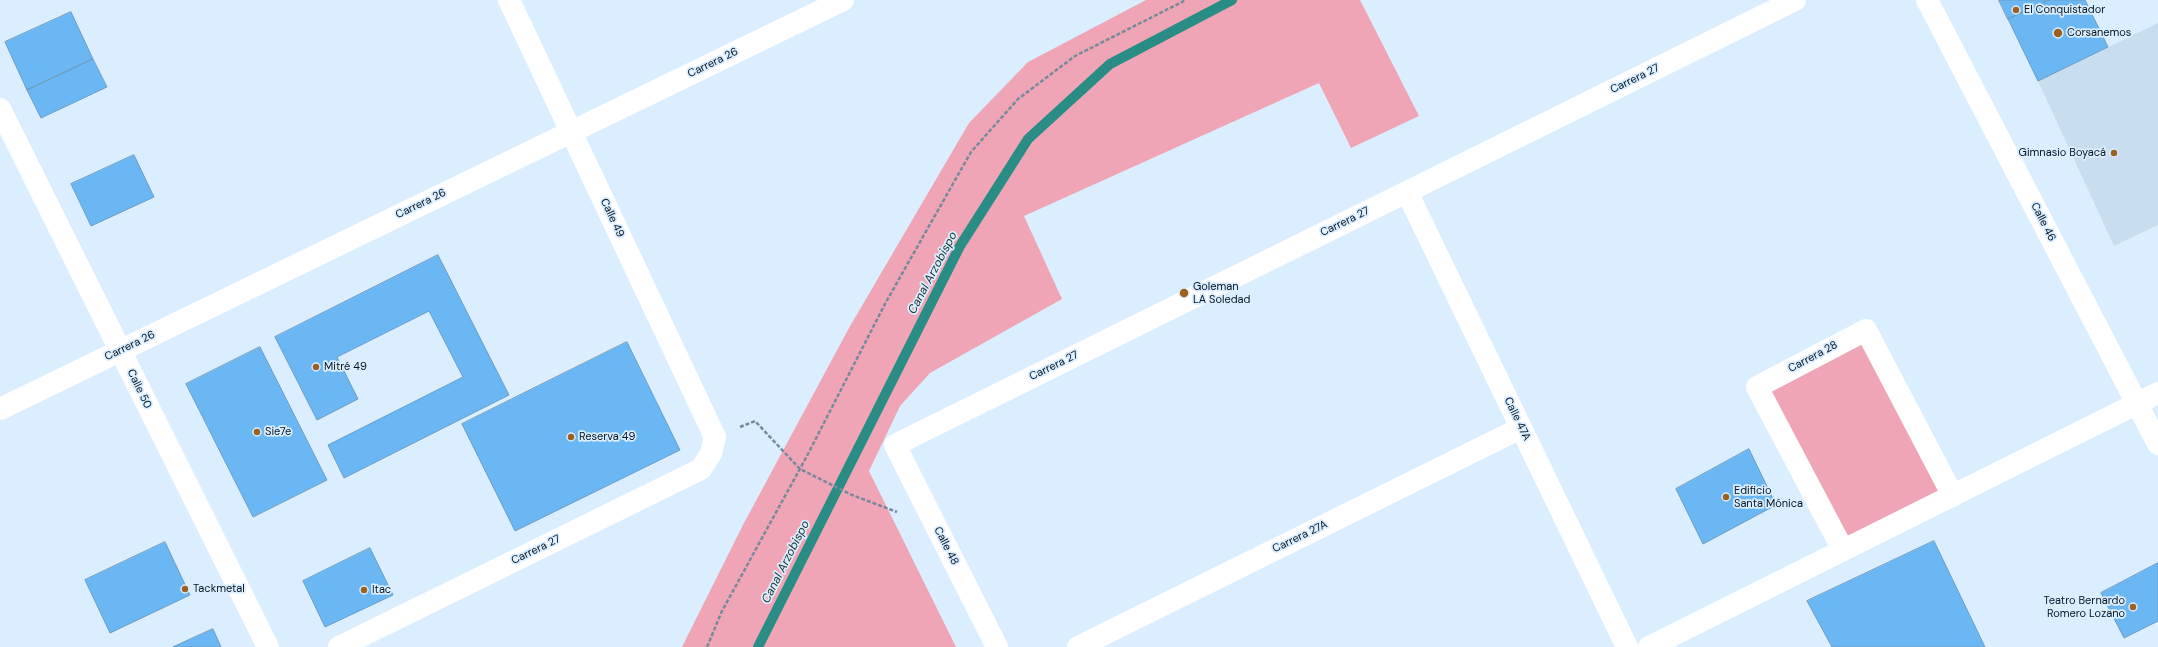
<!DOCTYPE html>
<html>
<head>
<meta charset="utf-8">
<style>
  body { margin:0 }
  canvas { display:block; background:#daeeff }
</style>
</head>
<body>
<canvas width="2158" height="647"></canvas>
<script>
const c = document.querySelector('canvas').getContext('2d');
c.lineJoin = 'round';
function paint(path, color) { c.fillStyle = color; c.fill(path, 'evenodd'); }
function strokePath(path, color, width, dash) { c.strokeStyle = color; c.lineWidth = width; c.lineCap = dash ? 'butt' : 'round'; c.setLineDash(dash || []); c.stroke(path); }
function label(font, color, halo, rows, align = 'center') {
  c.font = font + ' "DM Sans",sans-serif'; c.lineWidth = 3.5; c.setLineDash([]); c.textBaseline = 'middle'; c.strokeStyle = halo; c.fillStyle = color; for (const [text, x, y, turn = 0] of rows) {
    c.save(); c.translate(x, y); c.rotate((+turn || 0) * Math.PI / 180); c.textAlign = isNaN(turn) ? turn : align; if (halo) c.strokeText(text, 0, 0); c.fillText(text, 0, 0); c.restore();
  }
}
paint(new Path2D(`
  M2158,23V225L2114,246L2038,81Z`), '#c8def0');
paint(new Path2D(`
  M1146,0H1360L1419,116L1351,148L1319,83L1024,216L1062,299L930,373L900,406L869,471L956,647H682L744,523L849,328L969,123L1028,62Z
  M1866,330L1953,496L1843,550L1757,387Z`), '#efa5b6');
strokePath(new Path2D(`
  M758,647L960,246L1028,139L1110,64L1232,0`), '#298d86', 10);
const building = new Path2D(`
  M1999,0H2049L2008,19Z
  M2049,0H2085L2108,47L2038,81L2008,19Z
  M71,12L93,59L27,90L5,42Z
  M93,59L107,87L41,118L27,90Z
  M134,155L154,197L91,226L71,184Z
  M438,255L509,395L344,478L328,445L463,377L429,311L337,357L358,399L317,420L275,337Z
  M627,342L680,450L515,531L462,424Z
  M260,347L327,480L253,517L186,384Z
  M1749,449L1776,505L1703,544L1676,489Z
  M1934,541L1985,647H1832L1807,601Z
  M165,542L190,595L110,633L85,580Z
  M370,548L393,595L325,627L303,581Z
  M2158,563V621L2124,638L2101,593Z
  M213,629L221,647H173Z`);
paint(building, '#6ab7f3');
strokePath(building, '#6d9dc3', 1);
strokePath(new Path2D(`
  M740,427L755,421L800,469L852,495L897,512
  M707,647L722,611L808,454L886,302L971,152L1018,99L1075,56L1186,0`), '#778a9a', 2.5, [4, 2]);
strokePath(new Path2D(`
  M1927,0L2158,444
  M0,109L268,647
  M1407,192L1627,647
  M0,409L843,0
  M1843,550L1757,387L1866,330L1953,496
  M339,647L701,469L711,453L715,437L509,0
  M997,647L895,445L1795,0
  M1078,647L1521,428
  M1649,647L2158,393`), '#fff', 22);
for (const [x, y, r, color] of [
  [2016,10,4,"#9c6121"],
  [2058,33,5,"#9c6121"],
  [2114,153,4,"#9c6121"],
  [1184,293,5,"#9c6121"],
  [316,367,4,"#9c6121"],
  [257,432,4,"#9c6121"],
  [571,437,4,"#9c6121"],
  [1726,497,4,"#9c6121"],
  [185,589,4,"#9c6121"],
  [364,590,4,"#9c6121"],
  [2133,607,4,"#9c6121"]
]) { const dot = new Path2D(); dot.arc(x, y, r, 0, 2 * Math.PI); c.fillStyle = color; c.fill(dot); strokePath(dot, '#daeeff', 1.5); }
label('11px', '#031524', '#daeeff', [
  ["El Conquistador",2024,10],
  ["Corsanemos",2067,33],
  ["Gimnasio Boyacá",2106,153,"right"],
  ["Goleman",1193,287],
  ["LA Soledad",1193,300],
  ["Mitré 49",324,367],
  ["Sie7e",265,432],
  ["Reserva 49",579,437],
  ["Edificio",1734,491],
  ["Santa Mónica",1734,504],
  ["Tackmetal",193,589],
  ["Itac",372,590],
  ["Teatro Bernardo",2125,601,"right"],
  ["Romero Lozano",2125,614,"right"]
], 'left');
label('11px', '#031524', '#daeeff', [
  ["Carrera 26",713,63,-26],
  ["Carrera 27",1635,79,-26],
  ["Carrera 26",421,204,-26],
  ["Calle 49",612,218,65],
  ["Carrera 27",1345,222,-26],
  ["Calle 46",2043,222,63],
  ["Carrera 26",130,346,-26],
  ["Carrera 28",1813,357,-28],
  ["Carrera 27",1054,366,-26],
  ["Calle 50",139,389,64],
  ["Calle 47A",1517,419,64],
  ["Carrera 27A",1300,537,-26],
  ["Calle 48",946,546,63],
  ["Carrera 27",536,550,-26]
]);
label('italic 12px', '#1c322f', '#daeeff', [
  ["Canal Arzobispo",933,273,-62],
  ["Canal Arzobispo",786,562,-63]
]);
</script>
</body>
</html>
